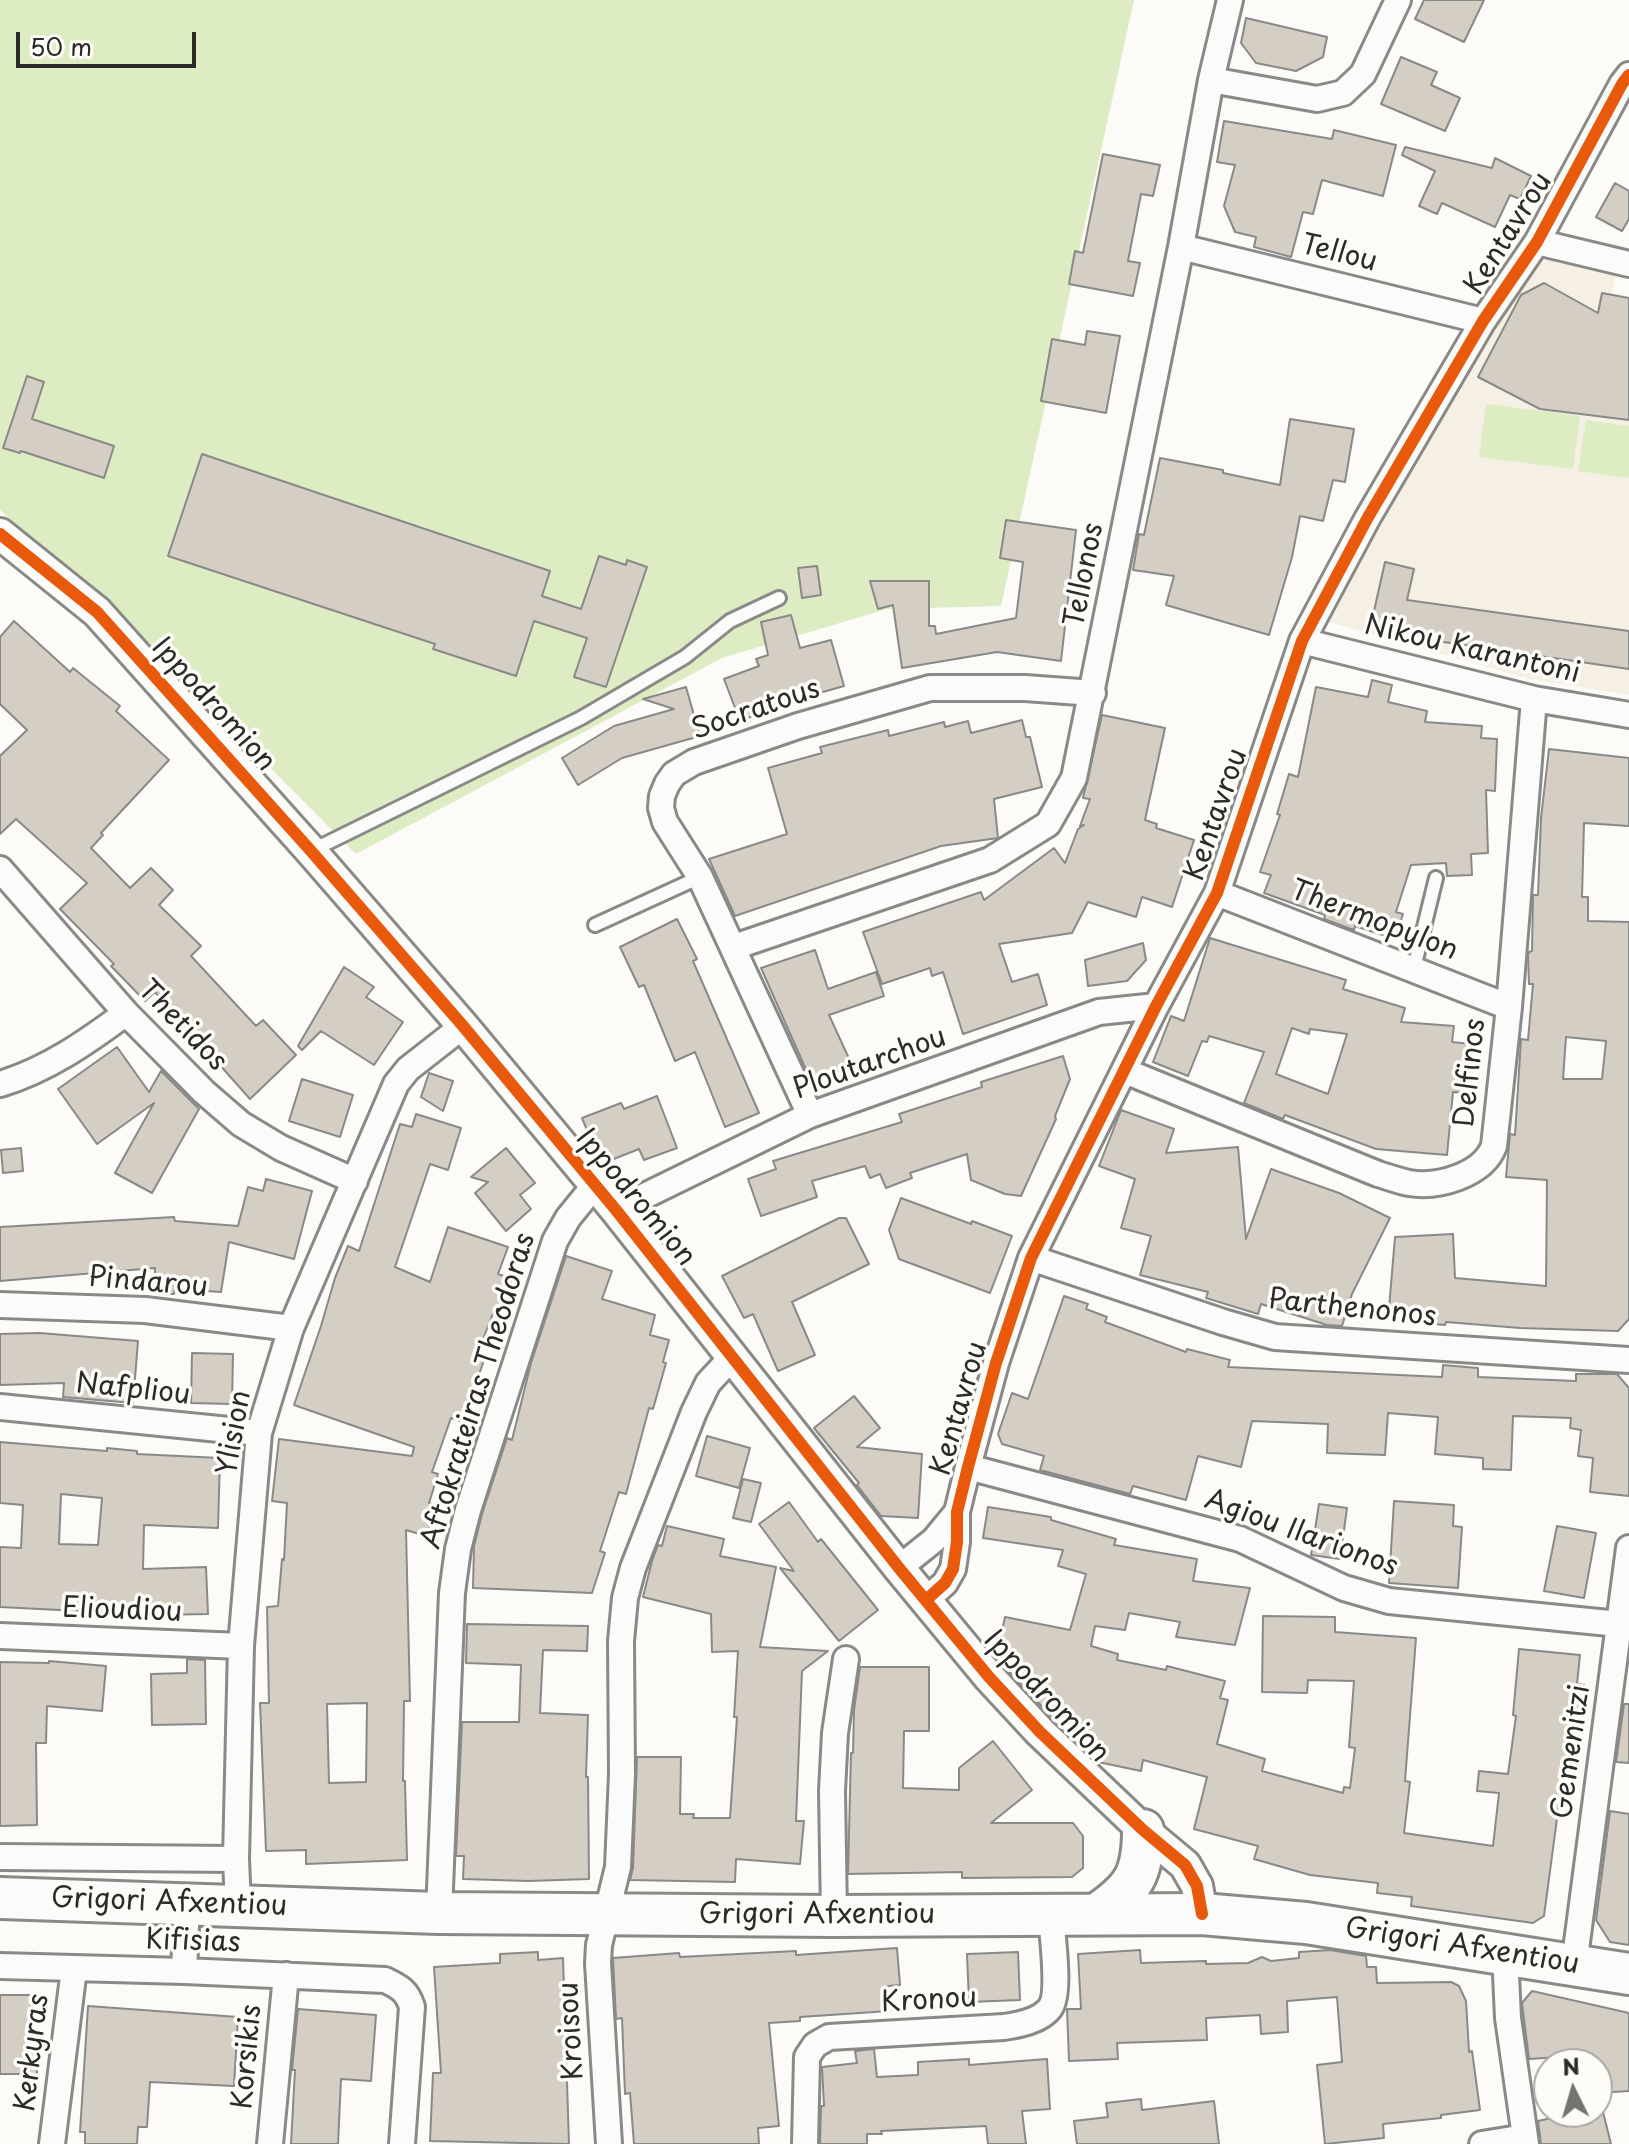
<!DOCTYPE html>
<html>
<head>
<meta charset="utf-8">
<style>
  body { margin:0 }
  #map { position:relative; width:1629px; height:2144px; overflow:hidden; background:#fcfbf8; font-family:"Playpen Sans",sans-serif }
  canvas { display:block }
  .north { position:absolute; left:1533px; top:2048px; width:80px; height:80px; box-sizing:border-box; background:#fdfcf7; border:2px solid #a9a8a5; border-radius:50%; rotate:355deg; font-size:22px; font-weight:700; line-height:32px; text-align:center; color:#2b2b2b }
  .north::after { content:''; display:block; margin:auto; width:28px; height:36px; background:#747473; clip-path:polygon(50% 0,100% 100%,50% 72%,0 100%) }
  .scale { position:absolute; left:16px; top:32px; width:180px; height:36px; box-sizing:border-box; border:4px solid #2b2b2b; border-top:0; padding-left:10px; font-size:24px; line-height:28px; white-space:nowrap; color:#2b2b2b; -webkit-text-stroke:6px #fdfcf7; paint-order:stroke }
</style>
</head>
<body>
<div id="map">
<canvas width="1629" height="2144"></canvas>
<div class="north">N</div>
<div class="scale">50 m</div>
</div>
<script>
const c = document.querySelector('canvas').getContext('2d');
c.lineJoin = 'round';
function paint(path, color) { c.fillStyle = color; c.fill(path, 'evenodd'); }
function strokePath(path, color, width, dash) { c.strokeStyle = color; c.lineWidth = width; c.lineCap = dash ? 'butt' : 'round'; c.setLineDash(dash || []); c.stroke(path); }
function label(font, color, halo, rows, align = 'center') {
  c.font = font + ' "Playpen Sans",sans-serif'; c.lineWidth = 7; c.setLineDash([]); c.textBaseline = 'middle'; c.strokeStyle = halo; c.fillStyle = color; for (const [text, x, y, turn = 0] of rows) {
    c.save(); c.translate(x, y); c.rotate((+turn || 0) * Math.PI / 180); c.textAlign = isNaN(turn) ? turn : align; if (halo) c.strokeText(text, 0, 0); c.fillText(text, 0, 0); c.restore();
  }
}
paint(new Path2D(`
  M1538,252L1617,269L1600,351L1629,357V695L1530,679L1326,621Z`), '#f5efe4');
paint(new Path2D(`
  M0,0H1134L1001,606L887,609L722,658L356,854L118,615L0,510Z
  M1486,404L1580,416L1573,469L1479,457Z
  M1586,420L1629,426V478L1578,471Z`), '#ddecc3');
const building = new Path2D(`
  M1424,0H1484L1464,42L1415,19Z
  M1246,18L1327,37L1323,57L1296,71L1256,63L1241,43Z
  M1401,57L1437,72L1431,85L1460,98L1445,131L1381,104Z
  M1224,121L1332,139L1334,130L1396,145L1383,196L1322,180L1313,214L1303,212L1291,257L1254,247L1256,237L1235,232L1224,206L1235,165L1217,162Z
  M1405,147L1492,168L1495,158L1531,176L1520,199L1510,195L1495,227L1442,203L1437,214L1419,206L1435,171L1402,155Z
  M1103,154L1160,165L1153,196L1141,194L1128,261L1140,263L1133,296L1069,284L1075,251L1083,253Z
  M1615,183L1629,191V219L1622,231L1596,217Z
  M1544,283L1598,313L1602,293L1629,298V420L1540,409L1478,377L1521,295Z
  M1087,331L1120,336L1106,413L1041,401L1052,339L1085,345Z
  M27,376L44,382L32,419L114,446L104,478L21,451L20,453L3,448Z
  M1290,419L1354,429L1345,482L1333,480L1323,521L1300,516L1292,557L1269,635L1166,605L1174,576L1133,570L1139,534L1144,535L1160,458L1223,470V473L1280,485Z
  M202,454L550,571L542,596L581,609L599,556L626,565L627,560L647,567L606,687L574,677L587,638L534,621L516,676L433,649L435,644L168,556Z
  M1006,520L1076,530L1061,661L997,652L902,668L893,605L878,609L870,581H929V626H935L936,634L1016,618L1023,562L1000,558Z
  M1385,562L1414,569L1407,600L1629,631V669L1423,639L1424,632L1372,620Z
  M817,566L821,595L802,598L798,568Z
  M791,615L800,648L831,640L844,686L795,700L740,721L724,679L759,666L756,659L768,655L761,622Z
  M14,621L70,672L73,668L120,706L116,711L169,760L101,833L103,835L91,848L130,888L151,868L173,890L159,905L201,946L191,956L256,1026L263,1020L296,1055L250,1099L155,992L145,1001L111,966L114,964L60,909L87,883L16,819L0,834V756L27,730L0,704V637Z
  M1372,680L1392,685L1388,702L1427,711L1425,722L1482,726L1481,738L1497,739L1495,791L1486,790L1488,853L1471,854L1472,875L1447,876L1446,863L1411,865L1396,912L1403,914L1395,939L1355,926L1354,930L1324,919L1325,915L1264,893L1271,875L1260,872L1280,815L1277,814L1289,774L1298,777L1316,687L1368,697Z
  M686,687L700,736L622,758L578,785L562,758L614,726L674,709L643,699Z
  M1102,715L1165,728L1145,820L1157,824L1156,828L1194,840L1172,907L1142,897L1136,917L1088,902L1072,933L999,944L1012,982L1038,974L1047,1005L963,1034L943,972L932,976L930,968L882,984L863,932L981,892L984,900L1054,848L1065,863L1078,829L1084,825L1080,826L1090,799L1083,798Z
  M1022,720L1026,737H1030L1042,787L994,799L998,838L941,846L735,916L709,859L787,834L768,768L822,753L820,747L888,730L889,736L944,722L945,727L968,721L971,733Z
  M1549,749L1629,758V826L1584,823L1582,897H1588V921L1629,922V1319L1618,1331L1520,1328L1446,1322L1445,1325L1388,1320L1395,1237L1453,1234L1455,1278L1546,1286L1547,1180L1506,1177L1510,1134L1515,1135L1521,1039L1528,1040L1533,984H1529L1528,955L1529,952L1532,951L1533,895H1538L1541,818ZM1566,1037L1606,1041L1602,1079H1563Z
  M677,919L697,959L693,961L759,1113L725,1127L695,1052L675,1061L644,985L639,987L620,947Z
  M1210,938L1346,980L1343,989L1405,1008L1401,1022L1454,1026L1452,1042L1471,1044L1468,1093L1453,1092L1447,1155L1376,1149L1285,1115L1283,1119L1244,1103L1264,1052L1209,1036L1207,1042L1202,1041L1188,1076L1153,1062L1171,1016L1184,1021ZM1292,1028L1309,1034L1310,1029L1347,1034L1328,1094L1276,1074Z
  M1143,943L1146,960L1127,981L1088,986L1085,960Z
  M815,950L828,989L876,972L884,996L829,1015L852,1065L812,1083L761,968Z
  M344,967L374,987L366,997L403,1022L374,1065L321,1031L302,1050L298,1046Z
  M117,1047L149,1092L161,1071L199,1109L152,1193L115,1173L154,1103L97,1144L58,1089Z
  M1063,1056L1070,1079L1055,1116L1056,1119L1021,1196L1005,1194L971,1180L967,1154L910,1173L912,1178L886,1188L880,1174L870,1178L865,1166L812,1181L817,1197L761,1216L748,1179L776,1169L773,1161L902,1122L899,1114L982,1087L981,1082Z
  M429,1073L453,1081L443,1111L421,1097Z
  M302,1079L353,1095L340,1137L289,1121Z
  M657,1096L677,1148L644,1160L639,1149L601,1164L582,1118L621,1103L624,1109Z
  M1121,1110L1174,1129L1166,1153L1238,1147L1246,1239L1271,1169L1339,1193L1390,1218L1352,1294L1342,1326L1327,1325L1261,1304L1258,1314L1206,1298L1208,1292L1140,1275L1151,1236L1121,1228L1135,1179L1099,1166Z
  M416,1114L461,1128L448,1170L430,1164L395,1267L430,1282L448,1227L508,1247L498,1274L512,1279L501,1313L494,1311L476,1357L484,1360L463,1422L451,1418L432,1472L438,1474L429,1503L436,1505L426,1536L406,1530L410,1701H404L403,1781H405L407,1860L306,1864V1850L266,1851L260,1703H269L267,1607L278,1606L282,1559L284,1560L287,1503L272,1501L279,1439L412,1456L414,1447L294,1405L321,1326L335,1278L348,1246L359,1251L400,1124L412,1127ZM367,1703L366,1782L329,1783L327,1704Z
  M21,1148L23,1171L3,1173L1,1150Z
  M506,1148L535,1183L520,1195L531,1209L506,1231L475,1193L488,1182L471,1177Z
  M266,1179L312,1191L294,1259L229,1242L221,1292L175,1289L174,1294L154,1293L155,1268L0,1281V1227L174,1217L175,1221L238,1226L248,1187L263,1191Z
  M901,1198L971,1224L972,1221L1012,1236L990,1293L899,1259L889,1230Z
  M839,1218H846L869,1264L792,1302L815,1355L778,1371L753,1314L744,1318L722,1276Z
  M566,1256L612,1271L602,1299L655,1315L650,1335L669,1340L663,1362L666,1363L653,1409L649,1408L626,1494L619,1492L600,1551L605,1553L592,1593L473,1588L474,1546L482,1514L507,1438L512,1440L531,1363Z
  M1064,1296L1088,1304L1086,1309L1107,1317L1105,1322L1186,1352L1187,1349L1230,1360L1228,1367L1442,1377L1443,1365L1478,1368V1377L1576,1381V1374H1617L1629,1388V1496L1590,1492L1593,1458L1578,1456L1581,1430L1570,1428L1571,1418L1513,1416L1511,1470L1483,1469V1458L1435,1454L1438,1417L1388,1413L1385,1455L1327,1453L1328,1424L1252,1421L1241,1467L1198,1456L1186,1500L1133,1486L1130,1494L1040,1470L1044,1456L1002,1444L998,1434L1012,1393L1028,1399Z
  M40,1333L138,1341L133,1403L63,1397L64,1383L0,1385V1334Z
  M192,1353L233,1354L232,1404L191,1403Z
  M854,1396L880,1428L857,1447L922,1454L918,1518L881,1516L857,1485L859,1483L814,1428Z
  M707,1436L750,1448L739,1488L696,1476Z
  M0,1442L107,1451V1448L137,1451V1454L220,1458L218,1528L144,1525L143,1569L206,1567L208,1614L158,1615L0,1607V1547L21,1548L23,1505L0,1503ZM61,1494L102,1498L98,1545L59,1544Z
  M743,1479L761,1483L751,1522L733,1518Z
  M1394,1501L1454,1505L1453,1526L1462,1527L1458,1588L1389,1583Z
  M789,1502L818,1542L821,1539L878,1610L839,1641L780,1568L794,1571L759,1524Z
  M1319,1504L1347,1508L1340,1559L1311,1555Z
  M988,1507L1051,1517V1520L1116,1539L1114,1545L1197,1559L1193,1581L1250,1588L1235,1645L1176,1637L1180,1622L1129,1613L1125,1630L1095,1626L1091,1646L1118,1654L1117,1660L1166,1670L1167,1666L1225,1681L1220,1698L1228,1700L1217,1744L1265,1759L1262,1771L1343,1793L1344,1787L1350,1788L1355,1748L1349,1747L1354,1681L1308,1680L1307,1693L1262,1692L1263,1616L1335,1617V1632L1416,1638L1405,1781L1410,1782L1404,1833L1493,1846L1499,1793L1477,1791L1479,1771L1508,1774L1516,1716L1513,1715L1519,1649L1580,1655L1577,1684L1584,1685L1580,1722L1576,1721L1568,1782L1562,1781L1544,1916L1533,1923L1411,1906L1412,1897L1377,1893L1378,1883L1310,1875L1254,1859L1258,1846L1194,1829L1207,1777L1143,1760L1141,1771L1098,1762L1072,1738L1076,1722L1051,1716L996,1658L1005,1617L1070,1630L1086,1574L1058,1566L1063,1550L983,1538Z
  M667,1526L724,1539L720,1556L776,1567L760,1647L828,1651L802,1671L796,1821H804L800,1864L736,1859L735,1882L630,1880L633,1868L637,1757H681L680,1814H694L693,1818H730L737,1717H734L738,1651L712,1652L711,1614L643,1597L652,1561L658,1545L662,1546Z
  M1557,1526L1596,1533L1584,1598L1544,1591Z
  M467,1624L588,1626L587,1651L543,1650L540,1713L588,1715L586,1777H588L589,1879L528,1881L463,1879L464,1856H456L462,1722H519L521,1665L466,1663Z
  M187,1659L205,1660L206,1724L152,1725L151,1674L187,1673Z
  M49,1661L106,1666L102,1711L47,1706L46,1743H36L37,1825L0,1826V1662L49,1663Z
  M860,1667H929V1731H904L903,1788L959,1790V1768L993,1741L1032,1790L991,1823H1073L1083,1836V1868L1072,1877L962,1878V1872L848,1874L851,1753H853L854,1710Z
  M1624,1704H1629V1763L1616,1762Z
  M1610,1811L1629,1814V1945L1610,1942L1596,1920Z
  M897,1948L900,1985L888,1986L889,2011L800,2017V2021L769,2023L779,2126L758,2128L759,2144H634L630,2093L625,2094L622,2018L616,2019L613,1958L679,1953L680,1957L796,1951V1955Z
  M1140,1950L1141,1963L1206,1961V1964L1248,1963L1262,1957L1271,1961L1299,1958V1952L1330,1950L1366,1956L1367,1967H1376L1377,1983L1451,1982L1459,1986L1466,2001L1469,2052L1472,2051L1480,2110L1441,2115V2118L1383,2124L1384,2138L1325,2144L1317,2065L1342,2062L1337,1997L1287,2001L1288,2032L1261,2034L1260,2015L1206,2018L1207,2040L1117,2043L1118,2059L1069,2061L1067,2009H1081L1078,1954Z
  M538,1952V1960L563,1958L569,2144L430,2141L433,2073H441L434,1967L500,1963V1954Z
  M1018,1952L1020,2000L969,2002L967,1954Z
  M1532,1991L1629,2013V2091L1597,2093V2064H1560V2057L1529,2059L1522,2003Z
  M0,1995H31V2038H37V2074H0Z
  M88,2006L238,2017L234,2086L150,2082L147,2127H138L137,2144H85V2132H80Z
  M298,2009L376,2015L371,2081L341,2079L338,2144H291L295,2070H292Z
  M874,2049L877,2077L918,2075V2062L969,2059V2065L1047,2059L1050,2109L1022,2111L1026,2144H988L986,2126L881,2131L882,2134H867V2144H820L821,2106H824L822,2067L857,2063L855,2051Z
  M1141,2099L1142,2110L1214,2101L1219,2144H1077L1074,2121L1108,2117L1106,2103Z
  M1579,2112H1603L1611,2144H1541L1538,2121Z`);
paint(building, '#d5cec5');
strokePath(building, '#898987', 2);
const service = new Path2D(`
  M311,851L581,718L685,657L730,621L779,598
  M595,925L700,877
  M1414,968L1436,878`);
const minor = new Path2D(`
  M1211,80L1317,99L1343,93L1363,74L1398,0
  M1537,242L1629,264
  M1181,247L1483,321
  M1302,641L1534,699L1629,715
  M0,869L126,1013L204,1092L241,1124L281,1148L355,1181
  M1217,893L1509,1007
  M734,947L990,860L1048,824L1074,778L1181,247L1211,80L1230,0
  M1125,1071L1378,1174C1388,1177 1399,1181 1409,1183C1438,1188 1483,1175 1494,1146L1509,1007L1534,699
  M0,1084C47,1070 87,1042 126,1013
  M810,1115L700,877L665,822L661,808L662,796L667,784L674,774L694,762L798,726L930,688H1025L1093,693
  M616,1210L810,1115L1099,1012L1156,1006
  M1031,1258L1223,1322L1275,1337L1629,1360
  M0,1305L145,1310L291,1328
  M0,1407L259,1433
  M968,1467L1240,1539L1344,1588L1389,1601L1619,1624
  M899,1568L934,1540L957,1512
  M926,1600L945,1583L953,1569L957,1542V1512L968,1467L996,1363L1031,1258L1156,1006L1217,893L1302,641L1367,519L1483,321L1537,242L1622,84L1629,75
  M0,1636L241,1646
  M0,1857L236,1859
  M238,1906L236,1859L241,1646L259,1433L291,1328L396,1084L408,1069L463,1026
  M439,1913L452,1593L458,1549L468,1510L555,1241L568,1218L594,1186
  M834,1916L832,1791L835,1733L846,1659
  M1505,1953L1508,2018L1526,2144
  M1574,1965L1629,1548
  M0,1966L184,1971L385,1980C400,1987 407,1991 412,2007L402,2144
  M184,1971L187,1904
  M52,2144L74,1969
  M270,2144L286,1975
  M609,2144L598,1963L599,1945L618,1867L622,1774L621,1641L625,1598L633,1568L694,1412L708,1383L733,1356
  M805,2144L807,2057L815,2045L829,2037L1004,2027C1019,2025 1040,2021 1050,2008C1061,1993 1052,1935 1051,1915
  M1482,2144L1525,2137`);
const tertiary = new Path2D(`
  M0,534L97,612L311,851L463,1026L616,1210L899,1568L989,1677L1040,1732L1143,1830L1185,1865L1197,1886L1202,1914`);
const primary = new Path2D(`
  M0,1898L439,1913L834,1916L1202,1914L1306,1923L1629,1974
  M1097,1914C1134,1889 1143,1874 1143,1830`);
strokePath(service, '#898987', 18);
strokePath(minor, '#898987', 30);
strokePath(tertiary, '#898987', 36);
strokePath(primary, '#898987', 46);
strokePath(service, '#fbfbf9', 12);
strokePath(minor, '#fbfbf9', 24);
strokePath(tertiary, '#fbfbf9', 30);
strokePath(primary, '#fbfbf9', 40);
strokePath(new Path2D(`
  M0,534L97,612L311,851L463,1026L616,1210L899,1568L989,1677L1040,1732L1143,1830L1185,1865L1197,1886L1202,1914
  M926,1600L945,1583L953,1569L957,1542V1512L968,1467L996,1363L1031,1258L1156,1006L1217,893L1302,641L1367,519L1483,321L1537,242L1622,84L1629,75`), '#e8590c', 12);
label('28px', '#2b2b2b', '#fdfcf7', [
  ["Kentavrou",1509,234,-58],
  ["Tellou",1339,254,14],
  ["Tellonos",1085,575,-79],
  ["Nikou Karantoni",1472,650,13],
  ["Ippodromion",213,705,48],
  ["Socratous",756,710,-19],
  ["Kentavrou",1217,815,-71],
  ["Thermopylon",1374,921,21],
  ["Thetidos",182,1026,46],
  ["Ploutarchou",870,1064,-20],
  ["Delfinos",1471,1073,-84],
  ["Ippodromion",635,1198,50],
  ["Pindarou",148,1283,5],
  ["Parthenonos",1352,1309,6],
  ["Nafpliou",133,1390,6],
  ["Aftokrateiras Theodoras",479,1391,-73],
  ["Kentavrou",960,1409,-74],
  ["Ylision",235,1433,-80],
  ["Agiou Ilarionos",1301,1534,20],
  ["Elioudiou",122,1611,2],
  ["Ippodromion",1046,1697,47],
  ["Gemenitzi",1572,1752,-82],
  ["Grigori Afxentiou",169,1903,2],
  ["Grigori Afxentiou",817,1915],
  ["Kifisias",193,1942,2],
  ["Grigori Afxentiou",1462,1947,9],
  ["Kronou",929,2001,-3],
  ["Kroisou",572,2031,-93],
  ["Kerkyras",33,2053,-83],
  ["Korsikis",248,2057,-85]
]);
</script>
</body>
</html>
